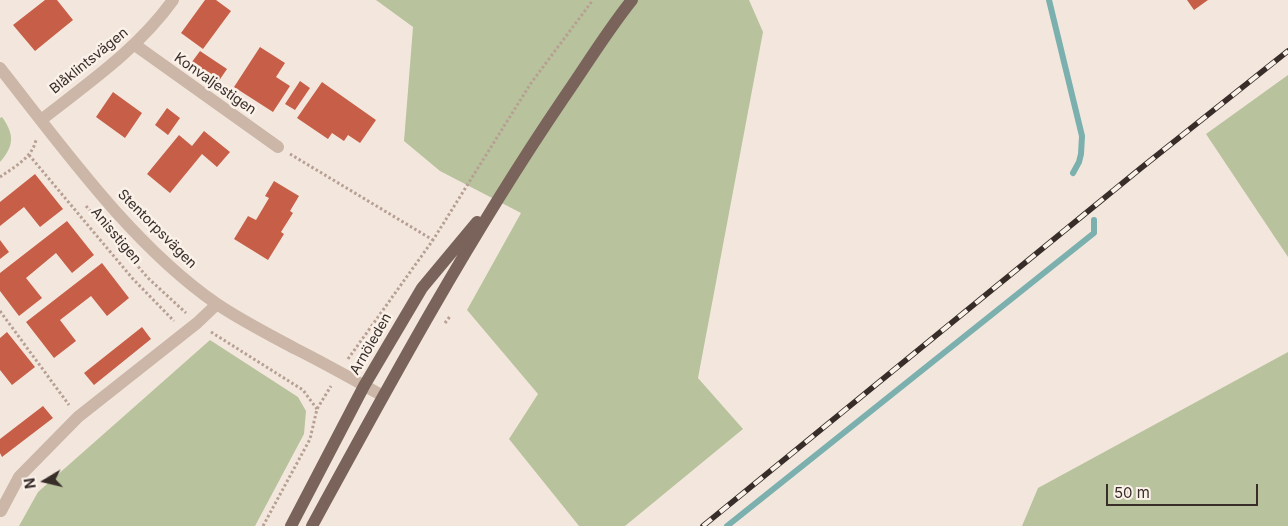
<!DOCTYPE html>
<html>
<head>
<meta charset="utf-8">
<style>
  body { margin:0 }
  #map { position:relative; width:1288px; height:526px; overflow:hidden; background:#f3e7dd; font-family:Inter,sans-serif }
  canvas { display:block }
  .north { position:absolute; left:20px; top:456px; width:50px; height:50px; -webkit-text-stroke:4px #faf1e9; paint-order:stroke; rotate:261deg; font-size:14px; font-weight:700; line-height:20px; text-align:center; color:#382d29 }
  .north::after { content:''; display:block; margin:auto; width:18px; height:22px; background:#382d29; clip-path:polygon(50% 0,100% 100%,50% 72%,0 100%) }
  .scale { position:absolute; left:1106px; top:484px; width:152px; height:22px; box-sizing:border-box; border:2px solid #382d29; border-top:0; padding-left:6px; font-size:15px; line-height:18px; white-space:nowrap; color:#382d29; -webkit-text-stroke:4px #faf1e9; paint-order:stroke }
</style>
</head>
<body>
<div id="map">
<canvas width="1288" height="526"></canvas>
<div class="north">N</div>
<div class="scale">50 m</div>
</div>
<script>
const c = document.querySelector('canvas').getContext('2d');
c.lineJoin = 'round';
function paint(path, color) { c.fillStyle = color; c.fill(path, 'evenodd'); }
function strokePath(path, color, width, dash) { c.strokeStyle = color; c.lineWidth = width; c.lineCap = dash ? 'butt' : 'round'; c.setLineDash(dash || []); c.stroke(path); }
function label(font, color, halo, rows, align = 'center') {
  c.font = font + ' Inter,sans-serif'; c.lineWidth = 5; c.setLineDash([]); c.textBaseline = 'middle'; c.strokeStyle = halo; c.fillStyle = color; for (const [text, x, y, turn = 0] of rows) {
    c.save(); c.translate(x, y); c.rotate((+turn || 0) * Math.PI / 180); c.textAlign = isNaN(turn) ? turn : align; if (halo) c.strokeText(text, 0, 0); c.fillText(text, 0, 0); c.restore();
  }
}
paint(new Path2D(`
  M376,0H749L763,32L698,378L743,429L625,526H579L509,439L538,394L467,310L521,213L440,171L404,141L413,27Z
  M1288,75V257L1206,134Z
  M2,117C14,134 15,145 0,162V118Z
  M210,340L298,397L306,411L304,434L255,526H19L38,492Z
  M1288,352V526H1022L1038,488Z`), '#b8c29d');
strokePath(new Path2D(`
  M1049,0L1082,136L1081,154L1079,162L1073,173
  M727,526L1094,233V220`), '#7bb0af', 6);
paint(new Path2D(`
  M45,0H57L73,20L35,51L13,25Z
  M205,0H216L231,11L203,49L181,33Z
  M1187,0H1208L1194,10Z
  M260,47L285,63L276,77L290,86L273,112L234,87Z
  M200,51L227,69L216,85L189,66Z
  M300,81L310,88L295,110L285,104Z
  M322,82L376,120L360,143L348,135L344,141L332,133L328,139L297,118Z
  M113,92L142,113L125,138L96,117Z
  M167,108L180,118L168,135L155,125Z
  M204,131L230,152L217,167L202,154L170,193L147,174L179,135L192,146Z
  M35,174L63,209L40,227L24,207L0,226V202Z
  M274,181L299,196L290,211L293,213L281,232L284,234L268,260L234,239L248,216L256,220L269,198L265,196Z
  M67,221L94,255L72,273L56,253L26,278L42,298L19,316L0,291V273Z
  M0,240L9,252L0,259Z
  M102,263L129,298L107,316L91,296L60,320L76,341L54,358L26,322Z
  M142,327L151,339L94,385L84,373Z
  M7,332L35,367L12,385L0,370V338Z
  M43,406L53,418L2,457L0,453V439Z`), '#c75e47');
strokePath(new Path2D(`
  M290,154L433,240
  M29,155L133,279L174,321
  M0,177C14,167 32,158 36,140
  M86,206L148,278L186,313
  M0,311L69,405
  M445,323L451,315
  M211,332L303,390L317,409
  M348,359L433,240L531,83L593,0
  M263,526L310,439L317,409L331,386`), '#b7a093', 3, [2.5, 2.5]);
strokePath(new Path2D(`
  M135,45L278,147
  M0,68C64,149 132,245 217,304C242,321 270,335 296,349C326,364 354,380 383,396
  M41,120C88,83 138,49 173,0
  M1,511L19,477L78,417L197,323L217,304`), '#cbb6a8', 12);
strokePath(new Path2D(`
  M291,526L364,386L422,288L477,222
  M312,526C391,381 470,236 563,99C586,66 607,31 632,0`), '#7a635a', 12);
const rail = new Path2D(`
  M703,526L1141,168L1288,51`);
strokePath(rail, '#382d29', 5.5);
strokePath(rail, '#faf1e9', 4, [11]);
label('14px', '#382d29', '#faf1e9', [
  ["Blåklintsvägen",89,61,-39],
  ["Konvaljestigen",215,84,35],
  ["Stentorpsvägen",157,229,45],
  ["Anisstigen",116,236,50],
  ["Arnöleden",371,344,-60]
]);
</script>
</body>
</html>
